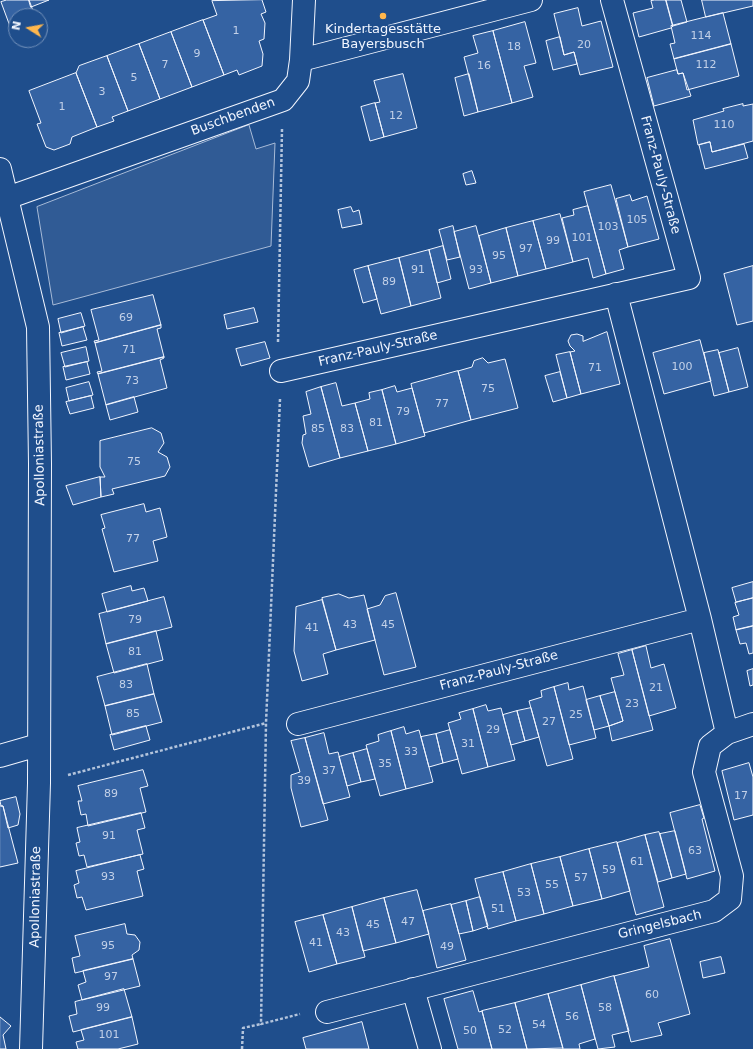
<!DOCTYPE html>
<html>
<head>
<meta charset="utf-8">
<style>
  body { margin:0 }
  #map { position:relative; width:753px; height:1049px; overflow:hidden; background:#1f4e8c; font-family:"DejaVu Sans",sans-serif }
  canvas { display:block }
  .north { position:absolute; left:8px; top:8px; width:40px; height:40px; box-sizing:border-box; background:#1f4e8c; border:1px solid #7391ba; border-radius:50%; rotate:281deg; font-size:11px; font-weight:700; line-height:16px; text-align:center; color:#f2f6ff }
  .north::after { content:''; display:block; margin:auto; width:14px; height:18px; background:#ffb74d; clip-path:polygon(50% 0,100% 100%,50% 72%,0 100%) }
</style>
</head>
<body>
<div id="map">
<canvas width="753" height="1049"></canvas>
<div class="north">N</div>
</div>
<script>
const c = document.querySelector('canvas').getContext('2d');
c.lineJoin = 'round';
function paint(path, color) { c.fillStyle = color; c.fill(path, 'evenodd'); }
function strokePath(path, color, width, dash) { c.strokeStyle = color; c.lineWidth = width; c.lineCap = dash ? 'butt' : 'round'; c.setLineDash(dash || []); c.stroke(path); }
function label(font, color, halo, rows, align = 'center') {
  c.font = font + ' "DejaVu Sans",sans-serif'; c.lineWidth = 3; c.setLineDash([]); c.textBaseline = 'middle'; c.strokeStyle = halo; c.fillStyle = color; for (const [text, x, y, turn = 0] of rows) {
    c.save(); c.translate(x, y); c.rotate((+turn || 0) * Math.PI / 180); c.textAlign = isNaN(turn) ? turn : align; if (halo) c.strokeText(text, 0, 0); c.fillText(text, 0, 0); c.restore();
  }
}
const built = new Path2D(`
  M249,125L256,149L275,143L271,246L53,305L37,207Z`);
paint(built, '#305b95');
strokePath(built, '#a8bbd7', 1);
const building = new Path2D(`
  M7,0H29L35,16H16V27L11,29L1,2Z
  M29,0H49L31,7Z
  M262,0L266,12L261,14L265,23L264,39L259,41L263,54L262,66L239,75L237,70L224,75L203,20L217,15L212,1Z
  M655,0H666L673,26L671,28L639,37L633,13L653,8L651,1Z
  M666,0H681L687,22L673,26Z
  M702,0H753V6L706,17Z
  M578,8L582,26L601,21L613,67L580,75L574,52L564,55L554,14Z
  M723,13L731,44L674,59L670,44L675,43L671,26Z
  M203,20L224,75L192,87L171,32Z
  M525,22L536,63L524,66L533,97L512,103L493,31Z
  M493,31L512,103L478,112L464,57L478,53L473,36Z
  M171,32L192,87L160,99L139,44Z
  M560,37L564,55L574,52L577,64L553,70L546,41Z
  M139,44L160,99L128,111L107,56Z
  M731,44L739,76L687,90L683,73L678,74L674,59Z
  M107,56L128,111L112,117L114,121L97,127L76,73L79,66Z
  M677,70L678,74L683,73L691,96L654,106L647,78Z
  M76,73L97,127L72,137L70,144L54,150L46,147L37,124L41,123L29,91Z
  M403,74L417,128L384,137L375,103L380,102L374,81Z
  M469,74L478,112L464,116L455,78Z
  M375,103L384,137L370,141L361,107Z
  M743,104V106L753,104V141L712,152L710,142L698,145L693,120L724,111L723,109Z
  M710,142L712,152L744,144L748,158L705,169L699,145Z
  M472,171L476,183L466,185L463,174Z
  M611,185L628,247L619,250L624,269L606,274L584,192Z
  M630,195L632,201L647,196L659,239L628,247L616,199Z
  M588,206L606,274L593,278L588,258L573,262L562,218L574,215L573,210Z
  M351,207L353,212L359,210L362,224L342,228L338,210Z
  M560,214L573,262L546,269L533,221Z
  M533,221L546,269L518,276L506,228Z
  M453,226L460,257L447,260L439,230Z
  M476,226L491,283L469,289L454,232Z
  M506,228L518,276L491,283L479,236Z
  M443,246L451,279L437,283L429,250Z
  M429,250L441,298L411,306L399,258Z
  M399,258L411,306L381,314L368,266Z
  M368,266L377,299L363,303L354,270Z
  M753,266V321L737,325L724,274Z
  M153,295L161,325L95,343L94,341L99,340L91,310Z
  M254,308L258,322L227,329L224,315Z
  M81,313L85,326L61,333L58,319Z
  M161,325V328L157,329L164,357L98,374L97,372L102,371L95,343Z
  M83,327L87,340L62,346L59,333Z
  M607,332L620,384L581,394L570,352L575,351L570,346L568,341L571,335L577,334L583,336V341Z
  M700,340L711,381L664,394L653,353Z
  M265,342L270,358L241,366L236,349Z
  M86,347L89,361L65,367L61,353Z
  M738,348L748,387L729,392L719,353Z
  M718,350L729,392L714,396L704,353Z
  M570,352L581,394L567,398L556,355Z
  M164,357V358L160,360L167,388L106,405L98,374Z
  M483,358L488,363L505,359L518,408L471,420L458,371L472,367L474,361Z
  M87,362L90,374L66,380L63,367Z
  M458,371L471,420L424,433L411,384Z
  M560,372L567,398L553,402L545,376Z
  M89,382L93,395L69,401L66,388Z
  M336,383L342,406L355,403L368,451L340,458L321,387Z
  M395,386L397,392L412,388L425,436L396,444L382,390Z
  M321,387L340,458L309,467L302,443L303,435L306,434L303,416L311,414L306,392Z
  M382,390L396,444L368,451L355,403L370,399L369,393Z
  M91,396L94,408L70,414L66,402Z
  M134,397L138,412L110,420L106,405Z
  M152,428L161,433L164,443L158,452L167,457L170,467L165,476L112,489L114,494L101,497L100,477H105L100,467V441Z
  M100,477L101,497L73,505L66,486Z
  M144,504L146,512L160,508L167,537L153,541L158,561L114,572L102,529L105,528L101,515Z
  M753,582V598L736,602L732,588Z
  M131,586L132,591L144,588L148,601L107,612L102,594Z
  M396,593L416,667L384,675L367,609L380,605L385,596Z
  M339,594L349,598L364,595L375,640L336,650L322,598Z
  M164,597L172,627L106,644L99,614Z
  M753,598V626L736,630L733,617L739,615L735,603Z
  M322,600L336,650L323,654L328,674L302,681L294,651L296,607Z
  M753,626V653L749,654L746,643L740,644L736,630Z
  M156,631L163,660L114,673L106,644Z
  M646,646L651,668L664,664L676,708L649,716L632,650Z
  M632,650L653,730L612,741L609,726L623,721L611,678L624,675L618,654Z
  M147,664L154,694L105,706L97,677Z
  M753,669V685L750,686L747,671Z
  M568,683L569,690L583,686L596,738L569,745L554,687Z
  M554,687L573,759L547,766L529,701L542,697L541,691Z
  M615,692L623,721L609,726L600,696Z
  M154,694L162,722L112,735L105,706Z
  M600,696L609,726L594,730L586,700Z
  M486,705L488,711L501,708L515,760L488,767L473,709Z
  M531,708L539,737L525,741L517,711Z
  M473,709L488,767L462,774L448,723L461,719L459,713Z
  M517,711L525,741L511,745L503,715Z
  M146,726L150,740L114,750L110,735Z
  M404,727L406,734L419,730L433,782L406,789L391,731Z
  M450,730L458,759L443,763L436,734Z
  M391,731L406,789L380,796L366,745L379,741L378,735Z
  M324,733L329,754L338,752L350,797L323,804L305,738Z
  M436,734L443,763L429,767L421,737Z
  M305,738L328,820L301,827L291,788V775L300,772L291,741Z
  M367,749L375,779L361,782L353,753Z
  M353,753L361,782L347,786L339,757Z
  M749,763L753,777V815L734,820L722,771Z
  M143,770L148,786L140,788L146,812L88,826L86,814L81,815L78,801H82L78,786Z
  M16,797L20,814L18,825L8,828L3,806H1L0,801Z
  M700,805L704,818L702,819L715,871L687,879L670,813Z
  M0,806H3L18,863L0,867Z
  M141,813L145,828L137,830L143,854L87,867L84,855L79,856L76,843L80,842L77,828Z
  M675,831L686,874L672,878L660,834Z
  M659,832L672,878L658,882L645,835Z
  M645,835L664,907L636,915L617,843Z
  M617,842L630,891L602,899L589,849Z
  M589,849L602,899L573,906L560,857Z
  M140,855L144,869L137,871L143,896L86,910L82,897L77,898L74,885L79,883L76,871Z
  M560,857L573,906L544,914L531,864Z
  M531,864L544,914L516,921L503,872Z
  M503,872L516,921L488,929L475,879Z
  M417,890L429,934L396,943L384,898Z
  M480,897L488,926L473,931L466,901Z
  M384,898L396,943L363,951L352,907Z
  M466,901L473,931L459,934L451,905Z
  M451,904L466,960L437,968L423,911Z
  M352,907L365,957L337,964L323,915Z
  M323,915L337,964L309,972L295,922Z
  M125,924L127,934L135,935L140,942L139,950L132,955L133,959L75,973L72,958L80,956L75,936Z
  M670,939L690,1014L658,1023L662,1035L631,1042L614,976L649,967L644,946Z
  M721,957L725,973L703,978L700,962Z
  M133,959L140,986L82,1000L78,985L86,982L83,971Z
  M614,976L629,1031L612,1035L615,1047L598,1049L581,985Z
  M581,985L595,1039L579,1044L580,1049H563L548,994Z
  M124,989L132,1017L73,1032L69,1016L77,1014L75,1002Z
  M473,991L479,1012L482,1011L492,1049H458L444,999Z
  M548,994L563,1048L527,1049L515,1003Z
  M515,1003L527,1049H492L482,1011Z
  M0,1017L11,1026L3,1035L6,1049H0Z
  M132,1017L138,1044L118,1049H78L76,1042L84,1040L81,1030Z
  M362,1022L369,1049H306L303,1038Z`);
paint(building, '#3563a3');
strokePath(building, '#f2f6ff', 1);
const minor = new Path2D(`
  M301,60L304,0
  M0,169L38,327L40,464L39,783L31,1049
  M7,198L283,100L298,81L301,60L531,0
  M616,294L700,619L727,733L753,724
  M281,371L689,278L612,0
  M298,724L700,619
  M0,756L38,745
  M413,989L430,1049
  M327,1012L714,911L730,899L732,876L704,772L710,746L727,733`);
strokePath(minor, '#f2f6ff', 24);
strokePath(new Path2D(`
  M278,342L282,129
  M280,399L266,723L261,1024L300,1014
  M68,775L266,723
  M242,1049L243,1028L261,1024`), '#b3c4dc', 2.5, [3, 2]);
strokePath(minor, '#1f4e8c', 22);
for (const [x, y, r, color] of [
  [383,16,4,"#ffb74d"]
]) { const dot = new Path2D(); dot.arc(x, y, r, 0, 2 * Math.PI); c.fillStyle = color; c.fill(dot); strokePath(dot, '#1f4e8c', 1.5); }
label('11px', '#c3d1e8', null, [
  ["1",236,31],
  ["114",701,36],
  ["20",584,45],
  ["18",514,47],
  ["9",197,54],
  ["7",165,65],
  ["112",706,65],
  ["16",484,66],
  ["5",134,78],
  ["3",102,92],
  ["1",62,107],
  ["12",396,116],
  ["110",724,125],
  ["105",637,220],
  ["103",608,227],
  ["101",582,238],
  ["99",553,241],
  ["97",526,249],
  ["95",499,256],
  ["91",418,270],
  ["93",476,270],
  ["89",389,282],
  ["69",126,318],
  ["71",129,350],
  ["100",682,367],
  ["71",595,368],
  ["73",132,381],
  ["75",488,389],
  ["77",442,404],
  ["79",403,412],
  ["81",376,423],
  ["85",318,429],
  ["83",347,429],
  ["75",134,462],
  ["77",133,539],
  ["79",135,620],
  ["43",350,625],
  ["45",388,625],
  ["41",312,628],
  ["81",135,652],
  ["83",126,685],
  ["21",656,688],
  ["23",632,704],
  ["85",133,714],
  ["25",576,715],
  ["27",549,722],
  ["29",493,730],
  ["31",468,744],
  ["33",411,752],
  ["35",385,764],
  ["37",329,771],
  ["39",304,781],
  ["89",111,794],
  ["17",741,796],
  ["91",109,836],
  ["63",695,851],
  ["61",637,862],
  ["59",609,870],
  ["93",108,877],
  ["57",581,878],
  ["55",552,885],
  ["53",524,893],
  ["51",498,909],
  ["47",408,922],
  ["45",373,925],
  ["43",343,933],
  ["41",316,943],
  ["95",108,946],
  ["49",447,947],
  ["97",111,977],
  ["60",652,995],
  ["99",103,1008],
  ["58",605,1008],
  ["56",572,1017],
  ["54",539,1025],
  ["52",505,1030],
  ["50",470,1031],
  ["101",109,1035]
]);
label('13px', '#f2f6ff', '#1f4e8c', [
  ["Kindertagesstätte",383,30],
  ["Bayersbusch",383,45]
]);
label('13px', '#f2f6ff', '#1f4e8c', [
  ["Buschbenden",233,117,-20],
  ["Franz-Pauly-Straße",660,175,75],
  ["Franz-Pauly-Straße",378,349,-13],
  ["Apolloniastraße",40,455,-91],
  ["Franz-Pauly-Straße",499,671,-15],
  ["Apolloniastraße",36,897,-89],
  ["Gringelsbach",660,925,-14]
]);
</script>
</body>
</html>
